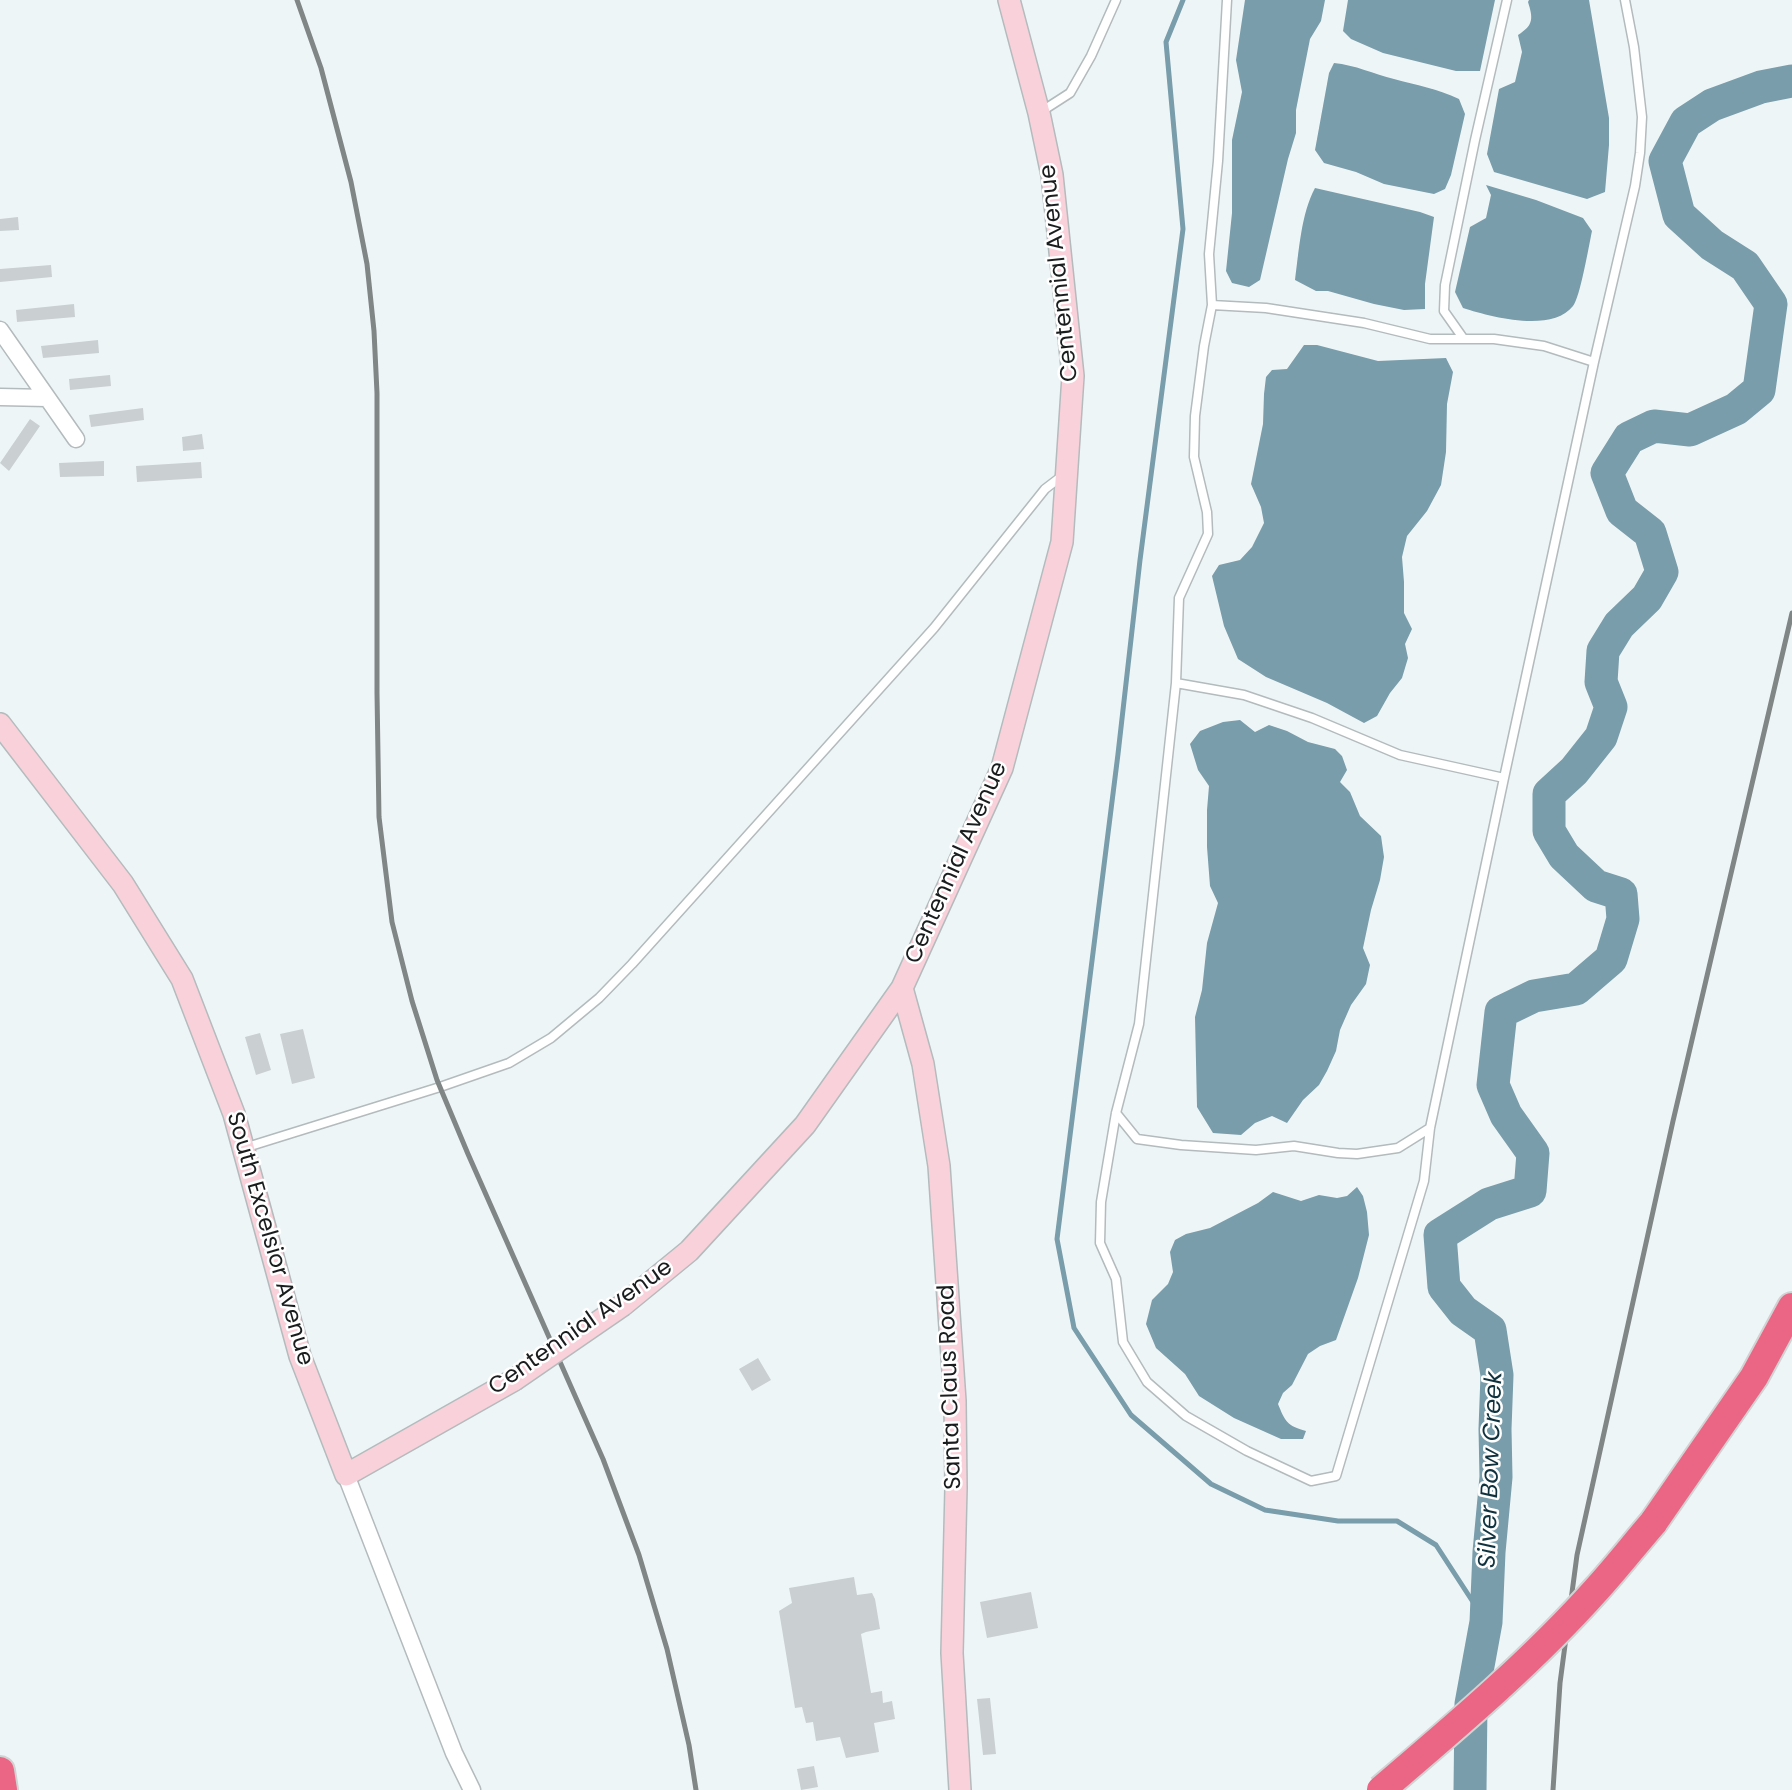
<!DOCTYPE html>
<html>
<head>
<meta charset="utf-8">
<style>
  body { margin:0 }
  canvas { display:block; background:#eef5f7 }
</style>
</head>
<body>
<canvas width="1792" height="1790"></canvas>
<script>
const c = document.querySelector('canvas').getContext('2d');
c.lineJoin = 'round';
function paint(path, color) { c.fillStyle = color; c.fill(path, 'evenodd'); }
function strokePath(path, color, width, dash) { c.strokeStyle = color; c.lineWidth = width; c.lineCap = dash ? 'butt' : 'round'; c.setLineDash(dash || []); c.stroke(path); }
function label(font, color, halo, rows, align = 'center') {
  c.font = font + ' Poppins,sans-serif'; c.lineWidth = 5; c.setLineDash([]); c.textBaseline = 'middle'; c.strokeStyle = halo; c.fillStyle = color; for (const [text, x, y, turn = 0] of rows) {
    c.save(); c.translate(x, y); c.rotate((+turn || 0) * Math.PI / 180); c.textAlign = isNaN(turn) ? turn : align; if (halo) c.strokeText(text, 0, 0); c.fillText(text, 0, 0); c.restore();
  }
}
paint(new Path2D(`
  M1245,0H1325L1321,21L1310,39L1296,110V133L1288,159L1260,280L1249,287L1232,283L1226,271L1232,213V140L1242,92L1236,60Z
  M1348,0H1495L1480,71H1456L1383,53L1351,39L1343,31Z
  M1529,0H1589L1609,118V145L1605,192L1587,199L1494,172L1487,154L1499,89L1515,82L1522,52L1518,35C1534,25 1533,18 1528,2Z
  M1334,63C1355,65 1374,74 1394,79C1416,85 1438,89 1459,99L1465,114L1451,175L1445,189L1434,194L1384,184L1356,172L1324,163L1315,150L1329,73Z
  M1486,185L1536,200L1583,218L1592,231C1589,245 1580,298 1573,306C1552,333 1491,317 1463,308L1455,292L1470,227L1486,218L1491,195Z
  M1315,188L1420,212L1434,217L1425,284V309L1404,310L1374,304L1328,291H1316L1295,280C1299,251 1301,214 1315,188Z
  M1304,345H1317L1378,361L1446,358L1453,372L1447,404L1446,452L1441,485L1427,511L1407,536L1402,557L1404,582V613L1412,629L1405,644L1408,658L1402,678L1390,693L1377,716L1364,723L1327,703L1266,677L1238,659L1224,626L1212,576L1219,565L1240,560L1252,547L1264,523L1261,507L1251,484L1263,424L1264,394L1266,377L1272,370L1287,369Z
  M1240,720L1255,732L1269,725L1287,731L1308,742L1335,749L1342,756L1347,770L1340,782L1350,792L1360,816L1381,836L1384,857L1380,880L1371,910L1363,948L1370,965L1366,984L1351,1005L1340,1030L1336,1051L1327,1071L1319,1085L1303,1100L1287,1123L1272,1116L1255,1123L1241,1135L1213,1133L1197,1107L1195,1017L1202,990L1207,943L1218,903L1210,886L1207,847V810L1209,786L1198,770L1190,744L1200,731L1223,722Z
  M1357,1187L1363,1196L1367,1212L1369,1235L1358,1278L1336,1340L1320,1346L1308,1354L1292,1385L1283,1393L1278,1404C1285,1421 1287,1426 1306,1431L1303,1439H1281L1234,1418L1199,1396L1185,1374L1156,1348L1146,1324L1152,1300L1168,1284L1173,1272L1170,1252L1175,1240L1186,1234L1210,1228L1258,1203L1273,1192L1301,1201L1319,1195L1337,1198L1347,1196Z`), '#799dab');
strokePath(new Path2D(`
  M1183,0L1166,42L1183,229L1140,560L1118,754L1057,1239L1074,1328L1131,1415L1211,1484L1265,1510L1338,1521H1397L1436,1545L1486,1622`), '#799dab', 5);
strokePath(new Path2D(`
  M1470,1790L1471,1704L1486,1622L1489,1552L1496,1477L1495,1429L1497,1375L1490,1330L1463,1311L1444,1287L1440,1235L1489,1204L1530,1191L1533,1153L1506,1115L1493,1085L1501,1012L1534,996L1576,989L1611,959L1623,919L1621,894L1596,886L1564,856L1549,831V794L1574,771L1601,737L1611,707L1601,682L1603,651L1619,625L1647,598L1662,572L1650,533L1622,511L1607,473L1629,438L1654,426L1690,430L1736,409L1759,390L1771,304L1745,266L1712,245L1679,215L1665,161L1686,122L1712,105L1761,87L1792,81`), '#799dab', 33);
paint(new Path2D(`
  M18,217L19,230L0,231V219Z
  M51,265L52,277L0,282V269Z
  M74,304L75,317L17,322L16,310Z
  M98,340L99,353L43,358L41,346Z
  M110,375L111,386L70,390L69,379Z
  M143,408L144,420L91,427L89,415Z
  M30,419L40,426L9,471L0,463Z
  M202,434L204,449L183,451L182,437Z
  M104,461V476L60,477L59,463Z
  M201,462L202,478L137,482L136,466Z
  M303,1029L315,1078L292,1084L280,1034Z
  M260,1033L271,1070L256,1075L245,1037Z
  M758,1358L771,1380L752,1391L739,1369Z
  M854,1577L857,1595L872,1593L875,1599L880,1629L866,1632L861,1634L871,1693L882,1691L883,1703L892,1701L895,1719L874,1723L879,1752L846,1758L840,1737L816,1741L813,1722L806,1723L802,1707L795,1708L779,1611L792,1603L789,1588Z
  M1031,1592L1038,1628L987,1638L980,1602Z
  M990,1698L996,1754L983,1755L977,1699Z
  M814,1766L818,1787L801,1790L797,1769Z`), '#cad0d2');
const lane = new Path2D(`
  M1227,0L1218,161L1209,254L1212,305L1204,346L1195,416L1194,457L1207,512L1208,534L1179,598L1176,683L1139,1024L1116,1113L1101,1202L1100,1243L1116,1279L1123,1342L1147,1382L1186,1416L1247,1451L1311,1481L1336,1476L1424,1181L1430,1128L1504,778L1594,362L1635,186L1640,153L1642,117L1634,47L1625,0
  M1042,111L1070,93L1091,56L1116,0
  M1212,305L1266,308L1364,323L1430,339H1494L1544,346L1594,362
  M1463,338L1444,311L1445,285L1475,140L1507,0
  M1176,683L1244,695L1312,718L1400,755L1504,778
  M1116,1113L1137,1139L1181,1145L1256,1150L1294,1146L1338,1153L1357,1154L1398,1148L1430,1128
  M244,1148L440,1087L509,1063L551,1038L599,998L632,964L934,628L1045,489L1062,476`);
const street = new Path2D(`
  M0,330L76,439
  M0,397L47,398
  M346,1475L454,1753L472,1790`);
const secondary = new Path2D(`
  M0,724L123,884L182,979L234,1114L300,1356L346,1475L514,1380
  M902,988L923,1064L939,1166L955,1401L956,1488L952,1653L960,1790
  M623,1305L689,1251L805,1125L902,988L1002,768L1062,542L1073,376L1052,175L1039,113L1009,0`);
const highway = new Path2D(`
  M1653,1523L1754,1377L1792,1307
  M0,1771L3,1790`);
strokePath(lane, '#b4bbbd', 11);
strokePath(street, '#b4bbbd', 19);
strokePath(secondary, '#b4bbbd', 24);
strokePath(highway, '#d1d2d2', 32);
strokePath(lane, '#fff', 8);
strokePath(street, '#fff', 16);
strokePath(secondary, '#f9d1da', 21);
strokePath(highway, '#eb6585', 28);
strokePath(new Path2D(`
  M297,0L321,68L351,182L367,264L374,331L377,393V693L379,817L392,922L412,1001L437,1080L468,1154L603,1459L639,1555L667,1649L689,1745L696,1790
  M1553,1790L1560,1683L1577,1555L1673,1121L1792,613`), '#808586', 5);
const secondaryBridge = new Path2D(`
  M514,1380L623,1305`);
const highwayBridge = new Path2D(`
  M1381,1790C1456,1726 1532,1662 1597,1589C1617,1567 1634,1545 1653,1523`);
strokePath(secondaryBridge, '#b4bbbd', 24, []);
strokePath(highwayBridge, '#d1d2d2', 32, []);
strokePath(secondaryBridge, '#f9d1da', 21);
strokePath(highwayBridge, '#eb6585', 28);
label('23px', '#1a1d1e', '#fff', [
  ["Centennial Avenue",1060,273,-96],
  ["Centennial Avenue",957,863,-66],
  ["South Excelsior Avenue",269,1239,74],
  ["Centennial Avenue",581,1328,-35],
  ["Santa Claus Road",951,1387,-92]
]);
label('italic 24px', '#0f323e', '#fff', [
  ["Silver Bow Creek",1492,1470,-88]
]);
</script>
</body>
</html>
